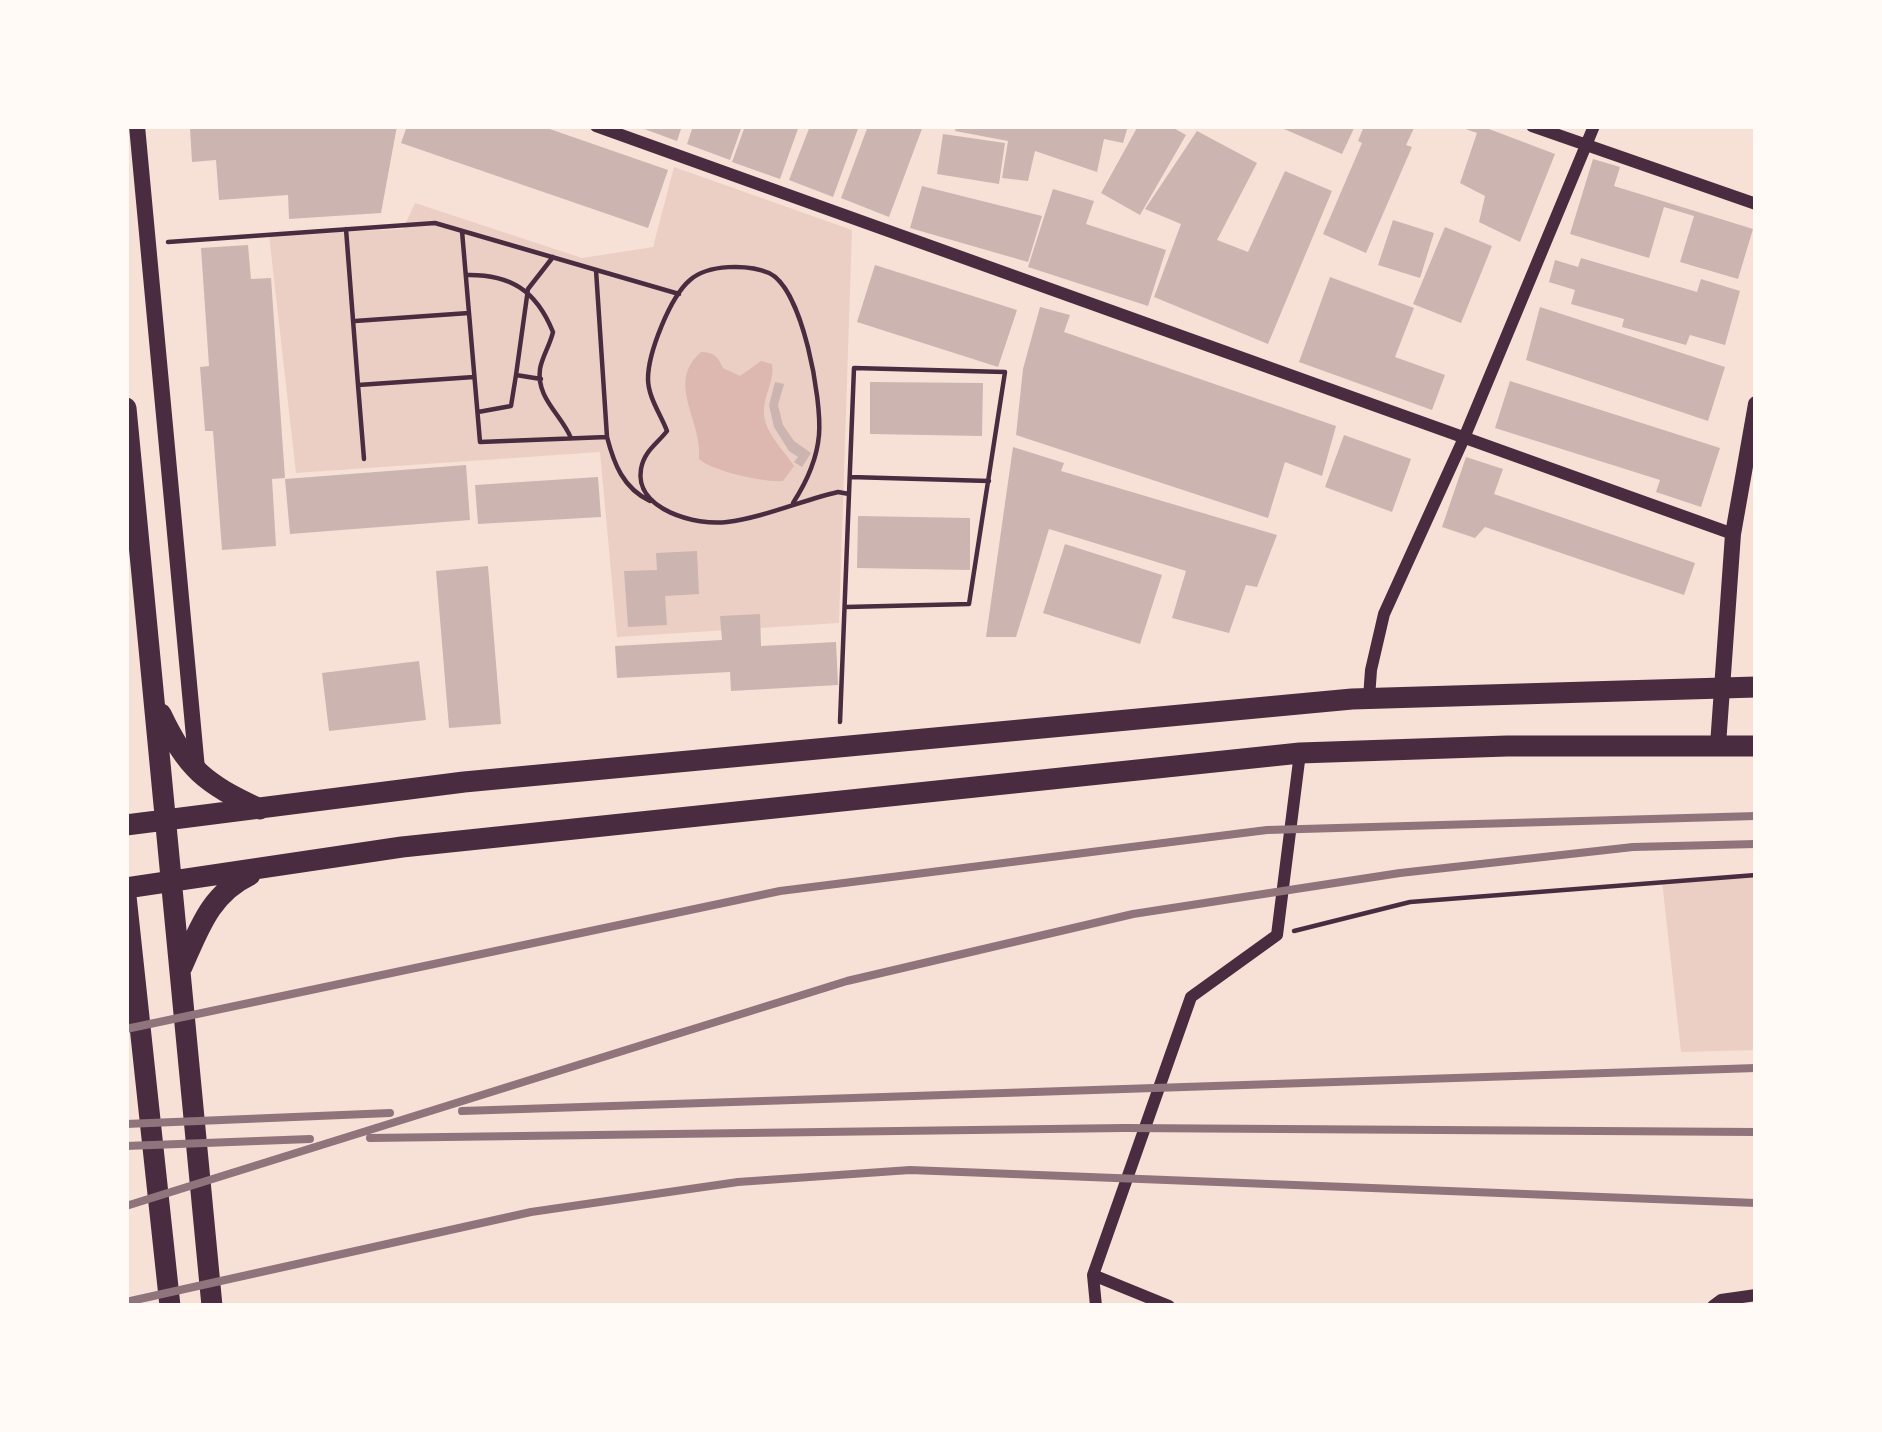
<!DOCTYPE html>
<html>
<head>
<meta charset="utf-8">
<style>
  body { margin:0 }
  #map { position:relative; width:1882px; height:1432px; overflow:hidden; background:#f7e1d7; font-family:"Asap Condensed",sans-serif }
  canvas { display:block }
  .frame { position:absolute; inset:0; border:129px solid #fffaf5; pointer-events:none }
</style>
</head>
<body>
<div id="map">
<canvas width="1882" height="1432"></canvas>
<div class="frame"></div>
</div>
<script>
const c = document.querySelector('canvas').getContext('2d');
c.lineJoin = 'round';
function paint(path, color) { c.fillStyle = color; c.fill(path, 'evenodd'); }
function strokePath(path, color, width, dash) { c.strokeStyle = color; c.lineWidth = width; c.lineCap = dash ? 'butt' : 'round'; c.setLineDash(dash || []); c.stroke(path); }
paint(new Path2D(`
  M674,167L852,230L839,623L617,637L600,452L296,473L269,235L403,229L415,203L582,258L653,247Z
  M1756,875V1050L1681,1052L1662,881Z`), '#ebcfc5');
paint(new Path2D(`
  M701,352C714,352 718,357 723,368L740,376L761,361L772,364C775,381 763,396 764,413C764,432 784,450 794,466L783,481C765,483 712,471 699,459C703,421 665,383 701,352Z`), '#dcb8b0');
paint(new Path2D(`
  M215,126H397L381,213L289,219L288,195L219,200L216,160L192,162L190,128Z
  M407,126H541L668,170L648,228L401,143Z
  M636,126H682L677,141Z
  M693,126H742L730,160L687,144Z
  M745,126H799L780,179L732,162Z
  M810,126H859L833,197L789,180Z
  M868,126H923L889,217L841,198Z
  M956,126H1128L1123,143L1104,139L1097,172L1035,151L1028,181L1002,178L1008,141L955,131Z
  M1138,126H1170L1186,135L1140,215L1101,193Z
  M1277,126H1355L1342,154Z
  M1364,126H1415L1406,145L1412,147L1366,253L1323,234L1362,143L1358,141Z
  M1457,126H1481L1555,154L1520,242L1479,222L1485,196L1460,183L1477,133Z
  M1197,131L1257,163L1217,240L1248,252L1285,171L1332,191L1268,344L1154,297L1181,224L1145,209Z
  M943,134L1005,143L999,184L937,174Z
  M1593,159L1620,167L1614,186L1753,229L1738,279L1680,262L1694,216L1664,207L1649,258L1570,234Z
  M922,186L1042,216L1028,262L910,228Z
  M1053,189L1094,201L1086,224L1166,250L1148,306L1028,267Z
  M1393,220L1434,233L1420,278L1378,265Z
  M1445,227L1492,246L1461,323L1413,304Z
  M248,245L251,279L271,278L285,478L272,479L276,546L222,550L213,431H205L200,367L209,366L201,248Z
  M1581,258L1697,292L1701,279L1740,291L1725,345L1690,335L1686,345L1622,327L1624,319L1571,304L1575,290L1549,282L1555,260L1578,267Z
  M875,265L1017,310L998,367L857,322Z
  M1330,277L1414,308L1395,357L1445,375L1432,410L1299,362Z
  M1040,307L1070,315L1064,332L1336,426L1322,476L1285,462L1268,518L1016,435L1023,369Z
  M1540,307L1725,367L1708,421L1526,360Z
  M1510,381L1720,448L1701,507L1656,492L1660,480L1495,428Z
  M775,382L784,384L778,405L783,425L794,441L811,453L802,467L794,462L798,457L789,451L774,427L769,405Z
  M870,382L983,383L982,436L870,434Z
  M1344,435L1411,459L1392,512L1325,487Z
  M1013,447L1064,463L1061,471L1277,535L1257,587L1246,585L1229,633L1172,618L1186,571L1049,529L1016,637H986Z
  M1466,457L1503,469L1494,494L1695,563L1684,595L1485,527L1475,538L1442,527Z
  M466,465L470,520L290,534L285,479Z
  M598,477L601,517L478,524L475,485Z
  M858,516L970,518V570L857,568Z
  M1065,544L1162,575L1140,644L1043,613Z
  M697,551L699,594L665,596L667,625L628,627L624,571L657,570L656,553Z
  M488,566L501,724L449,728L436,571Z
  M760,614L761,646L836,642L838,685L731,691L730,672L617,678L615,646L722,640L720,616Z
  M419,661L426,720L329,731L322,673Z`), '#ccb4b1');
strokePath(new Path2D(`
  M346,229L358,385
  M462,231L480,442L607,437C614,464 623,488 650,501
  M168,242L435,223L679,294
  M596,270L607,437
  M466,275C510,274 536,290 553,332C550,345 542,357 540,369C536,398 561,414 571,438
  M355,321L469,313
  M516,375L528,289L553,257
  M478,412L511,406L516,375L541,379
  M364,459L358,385L474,377
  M850,477L989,481
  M793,503C806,483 817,458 819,435C822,400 803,289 769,273C748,264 708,264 690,280C670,297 648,353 648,379C648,397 661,415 667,431C657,444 644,451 641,469C634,510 697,526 727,522C762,518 803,500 838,492L849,494L840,722
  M846,607L969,604L1005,372L854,368L849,494
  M1294,931L1410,902L1756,875`), '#4a2c40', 4.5);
strokePath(new Path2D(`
  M596,126L1733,534
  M1532,126L1756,204
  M1369,698L1371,670L1384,614L1464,438L1594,126
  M1093,1275L1169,1306
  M1096,1306L1093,1275L1191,997L1277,935L1300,753
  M1713,1306L1721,1300L1756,1295`), '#4a2c40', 12);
strokePath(new Path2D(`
  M137,126L197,769
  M1718,745L1733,534L1756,404`), '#4a2c40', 16);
strokePath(new Path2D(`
  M126,408L212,1306
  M161,714C187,769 204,783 260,809
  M126,825L464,782L1352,699L1756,687
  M126,888L402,847L1300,753L1507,746H1756
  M126,896L170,1306
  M182,967C199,929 210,894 250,875`), '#4a2c40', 21);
strokePath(new Path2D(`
  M126,1029L780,891L1267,830L1756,816
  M462,1111L1756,1068
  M126,1124L390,1113
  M370,1138L1124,1128L1756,1132
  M126,1146L310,1139
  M126,1206L847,981L1133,914L1400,873L1633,847L1756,844
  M126,1302L531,1212L738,1182L910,1170L1756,1203`), '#8f747c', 8);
</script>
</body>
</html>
